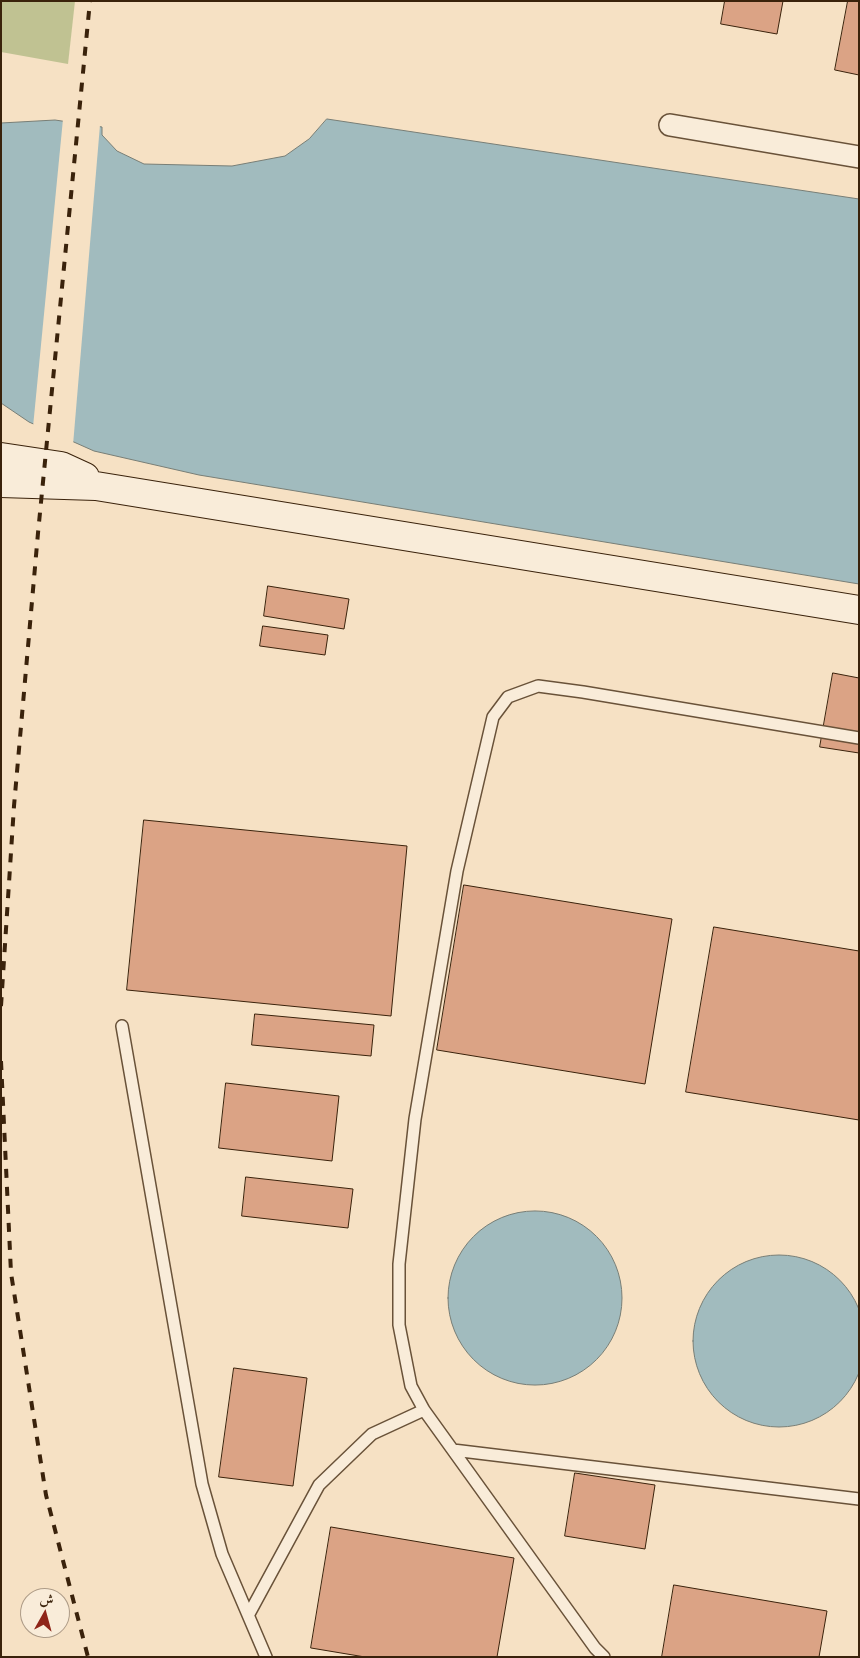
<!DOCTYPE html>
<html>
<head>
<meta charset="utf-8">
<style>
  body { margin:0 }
  #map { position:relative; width:860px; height:1658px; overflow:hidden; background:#f6e1c4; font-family:"EB Garamond",Amiri,serif }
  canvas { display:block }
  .frame { position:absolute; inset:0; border:2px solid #3a220b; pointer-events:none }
  .north { position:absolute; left:20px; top:1588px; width:50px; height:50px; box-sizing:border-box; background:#f9ecd9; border:1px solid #ad9b87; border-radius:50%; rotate:7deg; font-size:14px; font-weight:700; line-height:20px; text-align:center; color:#3a220b }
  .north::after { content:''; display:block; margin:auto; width:18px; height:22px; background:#8f2418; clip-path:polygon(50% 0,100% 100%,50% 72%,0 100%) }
</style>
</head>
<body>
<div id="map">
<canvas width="860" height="1658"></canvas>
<div class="frame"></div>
<div class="north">ش</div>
</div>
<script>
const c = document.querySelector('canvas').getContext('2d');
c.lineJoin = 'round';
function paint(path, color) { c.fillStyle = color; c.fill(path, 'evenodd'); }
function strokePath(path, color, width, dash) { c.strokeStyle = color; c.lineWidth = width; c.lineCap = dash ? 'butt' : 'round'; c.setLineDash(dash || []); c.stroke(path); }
paint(new Path2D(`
  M1,1H75L68,64L1,52Z`), '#c0c292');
const water = new Path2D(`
  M327,119L859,199V584L199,475L94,451L29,422L1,403V123L55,120L102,127V135L117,151L144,164L232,166L285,156L309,139Z
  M448 1298a87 87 0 1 1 174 0a87 87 0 1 1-174 0Z
  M693 1341a86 86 0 1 1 172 0a86 86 0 1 1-172 0Z`);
paint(water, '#a1bbbe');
strokePath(water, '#787e76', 1);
paint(new Path2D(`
  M63,119L100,125L73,445L33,427Z`), '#f6e1c4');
const building = new Path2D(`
  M725,1H783L777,34L721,24Z
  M848,1H859V75L835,70Z
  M268,586L349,599L344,629L264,616Z
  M263,626L328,635L325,655L260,646Z
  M833,673L859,678V753L820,747Z
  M144,820L407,846L391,1016L127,990Z
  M464,885L672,919L645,1084L437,1050Z
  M714,927L859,951V1120L686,1092Z
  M255,1014L374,1025L371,1056L252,1045Z
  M226,1083L339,1096L332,1161L219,1148Z
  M246,1177L353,1189L348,1228L242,1216Z
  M234,1368L307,1378L293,1486L219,1477Z
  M575,1473L655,1485L645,1549L565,1536Z
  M331,1527L514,1558L497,1657H365L311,1648Z
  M674,1585L827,1611L819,1657H662Z`);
paint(building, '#dba385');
strokePath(building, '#3a220b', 1);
const lane = new Path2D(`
  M122,1026L202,1484L222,1554L266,1657
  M453,1450L859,1499
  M249,1614L319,1485L372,1434L424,1410
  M604,1657L595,1648L424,1410L411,1386L399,1325V1264L415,1119L457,871L493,717L508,697L538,686L583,692L859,738`);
const street = new Path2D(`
  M670,125L859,157`);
const secondary = new Path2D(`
  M1,457L61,466L85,477
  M1,483L96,486L859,610`);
strokePath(lane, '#695239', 14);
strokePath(street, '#695239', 24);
strokePath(secondary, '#3a220b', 30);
strokePath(lane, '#f9ecd9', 11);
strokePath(street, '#f9ecd9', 21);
strokePath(secondary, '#f9ecd9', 28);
strokePath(new Path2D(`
  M1,1006L14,806L38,533L90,1
  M1,1061L11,1273L46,1495L88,1657`), '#3a220b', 4, [9, 9]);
</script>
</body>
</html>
